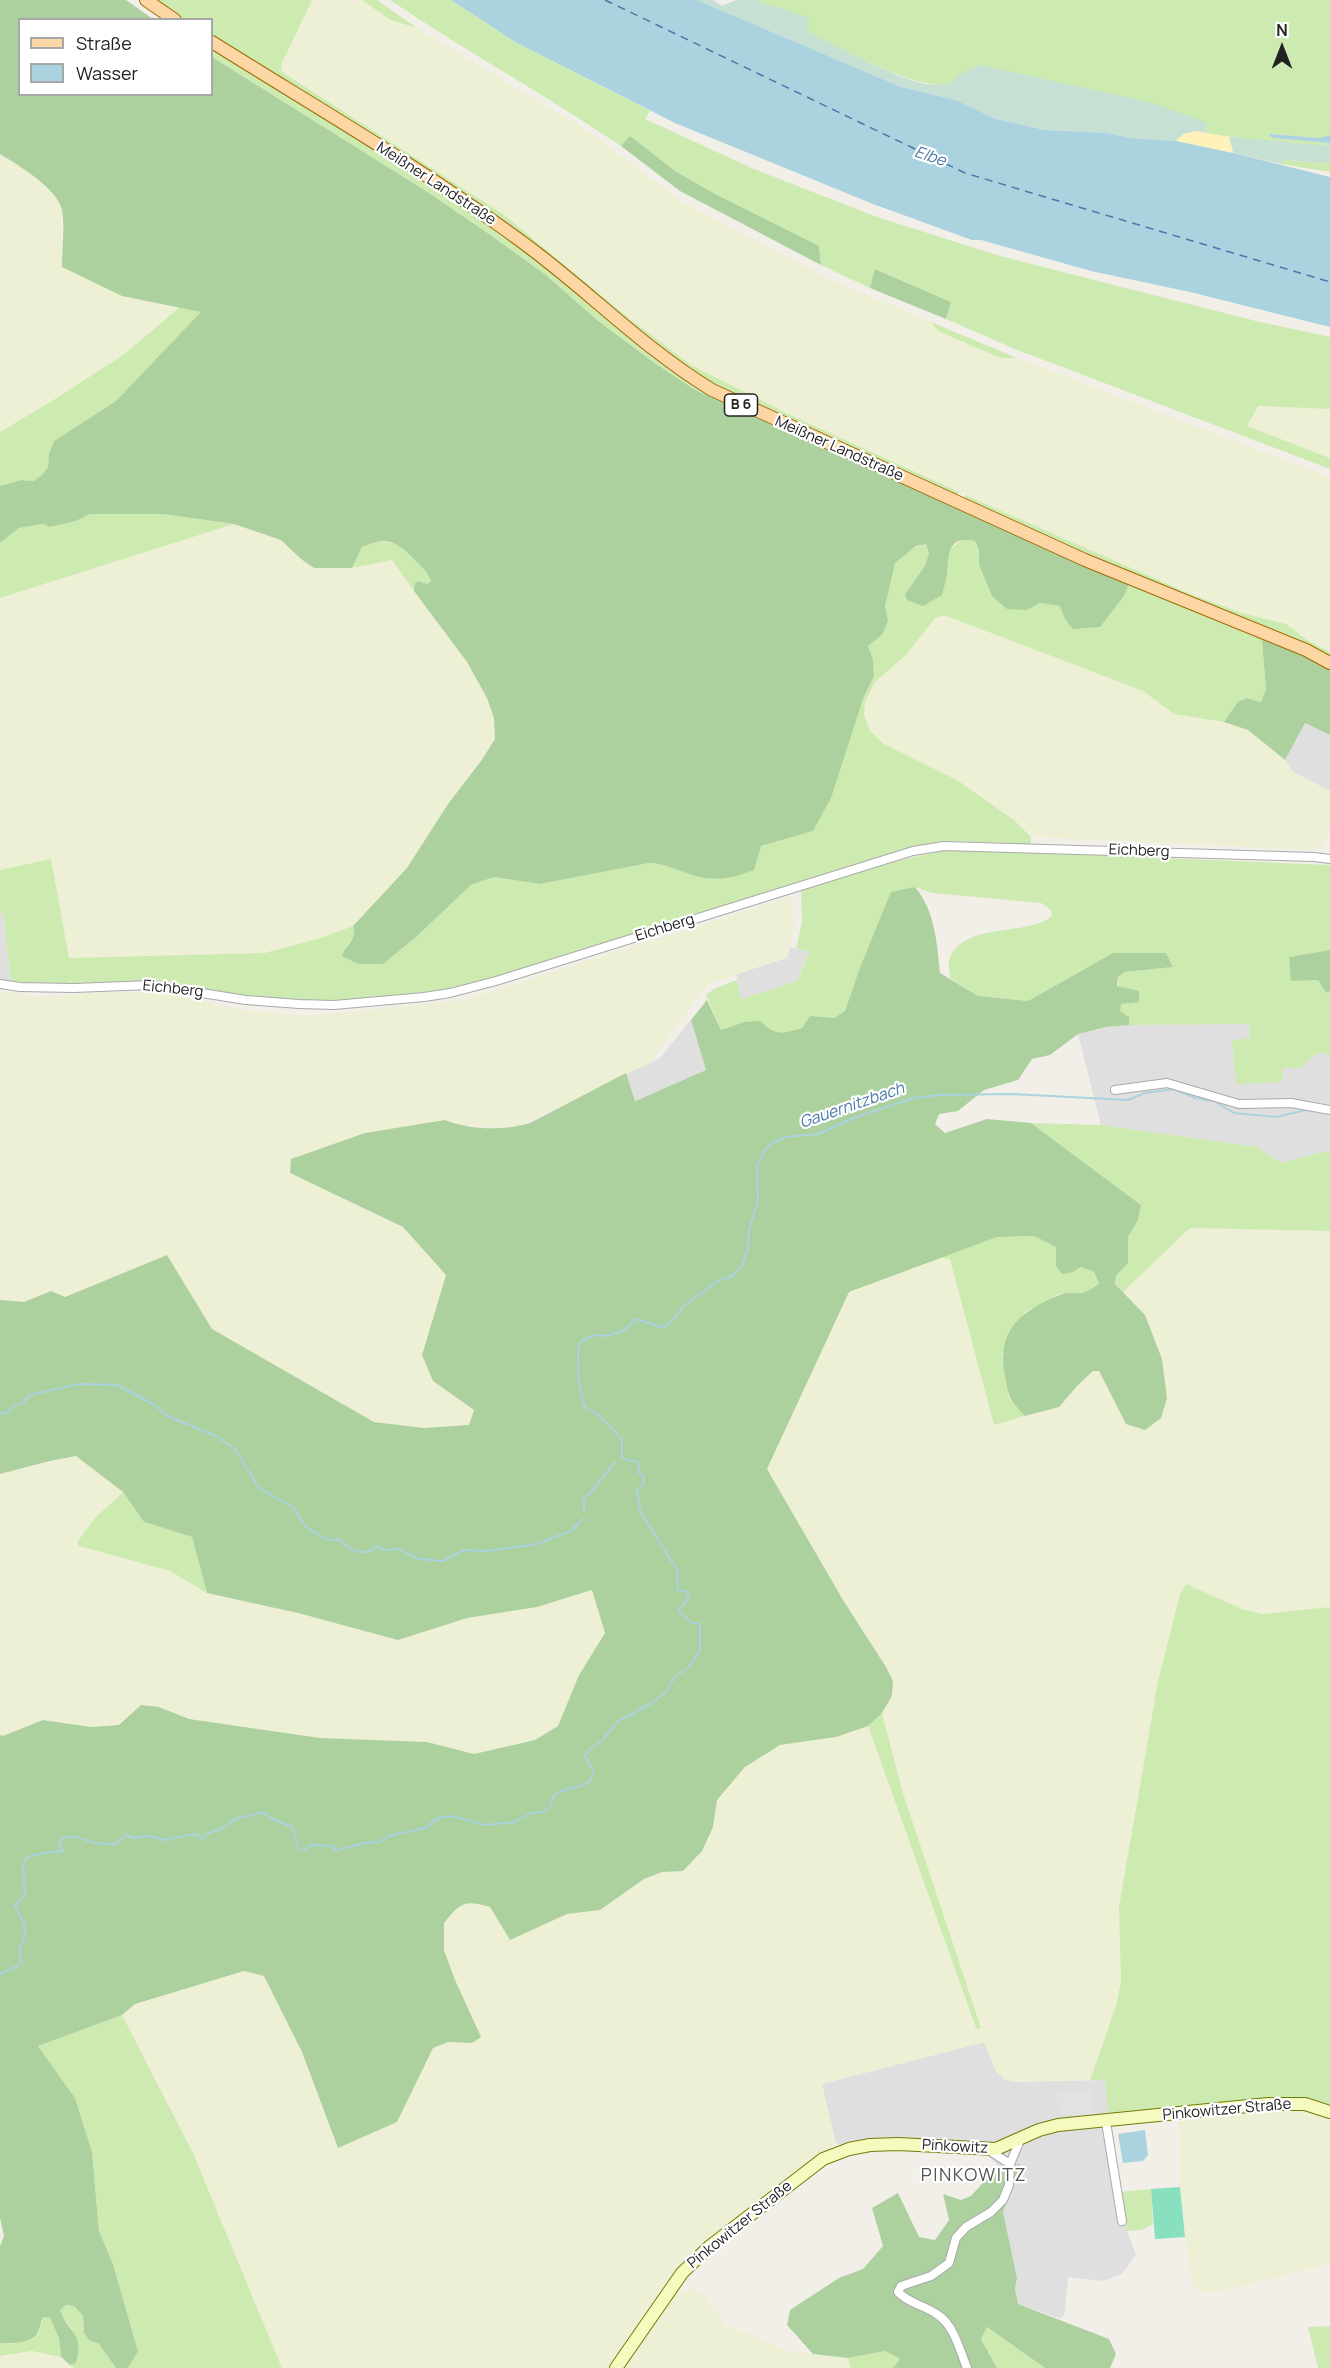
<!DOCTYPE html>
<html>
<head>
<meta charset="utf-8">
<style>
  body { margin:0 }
  #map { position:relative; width:1330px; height:2368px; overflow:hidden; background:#f2efe9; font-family:Manrope,sans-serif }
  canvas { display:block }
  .legend { position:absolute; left:18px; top:18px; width:195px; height:78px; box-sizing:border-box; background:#fff; border:2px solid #a7a7a7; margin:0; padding:8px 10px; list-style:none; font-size:18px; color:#222 }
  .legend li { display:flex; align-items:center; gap:12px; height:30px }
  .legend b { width:30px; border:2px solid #a7a7a7 }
  .north { position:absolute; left:1252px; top:18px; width:60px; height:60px; -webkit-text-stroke:4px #fff; paint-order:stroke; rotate:0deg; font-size:16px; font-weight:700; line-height:24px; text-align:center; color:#222 }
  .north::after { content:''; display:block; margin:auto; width:21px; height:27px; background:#222; clip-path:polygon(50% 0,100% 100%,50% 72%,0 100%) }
</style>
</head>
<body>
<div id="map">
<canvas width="1330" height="2368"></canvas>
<ul class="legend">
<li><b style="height:8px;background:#fcd6a4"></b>Straße</li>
<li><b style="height:16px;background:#aad3df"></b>Wasser</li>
</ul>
<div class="north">N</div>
</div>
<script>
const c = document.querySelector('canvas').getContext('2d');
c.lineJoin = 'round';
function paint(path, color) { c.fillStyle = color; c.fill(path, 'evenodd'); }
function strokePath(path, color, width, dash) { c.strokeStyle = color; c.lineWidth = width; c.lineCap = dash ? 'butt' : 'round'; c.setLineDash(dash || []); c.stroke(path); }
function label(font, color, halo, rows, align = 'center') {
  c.font = font + ' Manrope,sans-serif'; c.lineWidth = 4.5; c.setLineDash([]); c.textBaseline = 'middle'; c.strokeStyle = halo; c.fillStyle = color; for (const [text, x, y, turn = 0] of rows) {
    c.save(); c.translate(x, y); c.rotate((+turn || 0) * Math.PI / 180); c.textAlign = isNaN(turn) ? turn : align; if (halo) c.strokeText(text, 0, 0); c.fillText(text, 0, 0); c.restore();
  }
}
paint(new Path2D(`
  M1305,723L1330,735V791L1293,772L1285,760Z
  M0,913H3L11,982L0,980Z
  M790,947L809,951L797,981L741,999L736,974L787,958Z
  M691,1020L706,1070L634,1101L626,1073L659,1059Z
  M1249,1024L1250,1039L1232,1040L1283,1068H1300L1318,1053L1330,1054V1150L1281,1163L1257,1147L1101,1125L1078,1034L1106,1027L1129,1025Z
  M985,2042L996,2071L1014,2082L1105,2080L1119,2192L1127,2231L1136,2255L1122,2274L1103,2281L1068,2277L1065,2313L1061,2319L1018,2304L1015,2289L1017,2278L1003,2212L1019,2164L998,2166L984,2151L836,2144L821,2084Z`), '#e0dfdf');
paint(new Path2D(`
  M312,0H362L390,20L417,28L593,134L683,202L829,279L931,322L938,331L1000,358H1017L1330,477V652L1307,640L1286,624L1242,613L1188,593L1017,519L788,414L717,380L691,365L630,319L503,214L282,72L281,65Z
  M0,155L23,168L56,197L62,210V267L180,307L123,355L55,399L0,432Z
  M1258,406L1330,409V458L1246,426Z
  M234,524L282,540L301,559L352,568L392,560L467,662L487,698L494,718L495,739L431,830L407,868L353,926L321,938L264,953L69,958L51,859L0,870V598Z
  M944,615L1143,691L1174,714L1224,722L1248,730L1285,760L1293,772L1330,791V829L1321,847L1314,850L1031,837L1014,820L957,780L884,744L870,731L863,715L865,702L875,682L907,654L935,618Z
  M792,896L794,925L787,957L707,985L650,1063L514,1128L458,1125L445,1120L291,1173L403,1227L446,1275L422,1355L433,1381L474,1411L469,1425L424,1428L375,1422L212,1330L167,1255L64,1297L51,1291L24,1302L0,1300V991L32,996H59L104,992H155L243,1010L309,1016L464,1000Z
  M1190,1228L1330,1231V1607L1265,1614L1242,1609L1186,1584L1158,1681L1119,1907L1121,1981L1116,2006L1090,2080L1014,2082L1005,2080L996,2071L984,2042L822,2084L836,2144L721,2228L694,2252L668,2285L681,2292L693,2289L702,2292L725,2324L788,2351L848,2358L851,2368H282L193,2153L122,2015L135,2004L244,1971L264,1976L302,2052L337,2148L397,2122L433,2048L448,2042L472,2043L444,1950V1923L458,1906L472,1902L490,1907L510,1940L567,1914L600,1910L644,1879L662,1872L684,1871L702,1851L713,1827L717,1800L745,1767L780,1745L836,1737L868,1726L975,2028H981L902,1790L882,1713L892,1696L886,1667L843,1600L767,1469L849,1292L940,1257L950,1259L994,1425L1059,1407L1078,1385L1093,1371H1100L1110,1394L1167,1398L1162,1359L1145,1315L1123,1292Z
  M76,1456L123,1492L95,1518L77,1541L79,1546L170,1571L207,1593L298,1613L467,1618L537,1607L593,1590L605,1633L579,1675L558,1726L535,1740L474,1754L427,1742L320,1738L189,1719L159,1707L119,1725L91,1727L43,1720L3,1736L0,1735V1474Z
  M1305,2109L1330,2117V2264L1227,2290L1206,2293L1198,2291L1193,2286L1185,2237L1180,2187L1178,2121L1250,2110Z
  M32,2351L61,2357L74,2368H0V2356Z`), '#eef0d5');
paint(new Path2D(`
  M153,0H312L281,65L282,72L503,214L630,319L691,365L788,414L959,492L957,495L756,408L693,374L603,301L212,38V20L183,19Z
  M362,0H377L417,28L390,20Z
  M390,0H451L517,43L650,111L645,119L754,169L877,217L1000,256L1256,321L1330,337V409L1258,406L1247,426L1330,458V469L1015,349L946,319L951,302L876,269L870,288L821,265L819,246L717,195L675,171L630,137L621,146C545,95 466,51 390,0Z
  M759,0H1330V135L1319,138L1271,134L1269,136L1273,138L1330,143V146L1264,141L1210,134L1204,129L1207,123L980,65C971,71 962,79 952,83C922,95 838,46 808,32L805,25L809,19L763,3Z
  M212,47L443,193L543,263L660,362L699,388L760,419L697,391L656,364L597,320L546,275L489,234L426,191L212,57Z
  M1283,160L1330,163V172L1281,164Z
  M180,307L202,312L116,401L54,441L49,453L48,467L42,475L33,481L21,480L0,486V432L55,399L123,355Z
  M931,322L1017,358H1000L938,331Z
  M965,495L1188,593L1242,613L1286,624L1307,640L1330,652V659L1145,581L964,499Z
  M90,514H163L234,524L0,598V543L19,528L44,524L50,527L76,521Z
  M966,539L975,541L979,550V564L1027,610L1040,603L1061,606L1065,619L1113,609L1124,596L1129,584L1265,637L1262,642L1266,689L1261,702L1245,698L1238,703L1224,722L1174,714L1143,691L944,615L935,618L907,654L875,682L865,702L864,715L870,731L884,744L957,780L1014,820L1031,837V844L957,841L941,842L904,851L563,955L481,983L442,990L342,1002L247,996L143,981L71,984L70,979L69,984H26L11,982L3,913H0V870L51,859L69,958L264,953L321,938L353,926C357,935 353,939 346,946L383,964L415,938L471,885L494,877L540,884L649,863C670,864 692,875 713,879L761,846L813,831L863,699L874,676L873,659L868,646L882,635C884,615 887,582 895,564C900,554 915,546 926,544L929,553L925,566L905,594L947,576C947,557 946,547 966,539Z
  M375,541L399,544L428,572L431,581L427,584L419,581L416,583L414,591L392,560L352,568L362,547Z
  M951,849L1330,865V950L1289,957L1318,980L1326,993L1330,991V1054L1318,1053L1300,1068H1283L1282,1082L1236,1084L1232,1040L1250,1038L1249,1024L1129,1025V1017L1120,1011L1118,977L1125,972L1173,967L1165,953H1113L1028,1001L978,996L950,978C950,973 948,965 949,960C962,921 1028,937 1052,916L1051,910L1041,903L932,893L915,887L859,970L845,1011L834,1018L810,1017L802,1028L788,1033L772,1032L744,1022L721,1030L706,995L714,989L737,980L741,999L797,981L809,952L796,948L802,922L801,890L901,860Z
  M1031,1123L1101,1125L1257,1147L1281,1163L1330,1150V1231L1190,1228L1123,1292L1115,1284L1116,1276L1128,1263V1237L1138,1220L1141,1205Z
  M1034,1236L1056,1247V1266L1073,1272L1081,1267L1094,1272L1099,1283L1087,1293L1059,1294L1025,1312L1002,1354L1009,1398L1025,1416L994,1425L950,1259L940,1257L997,1237Z
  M123,1492L144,1522L192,1537L207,1593L170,1571L79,1546L77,1542L95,1518Z
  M1186,1584L1242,1609L1263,1614L1330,1607V2106C1276,2089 1232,2104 1178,2110C1155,2113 1131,2113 1108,2115L1105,2080H1090L1116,2006L1121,1981L1119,1907L1158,1681L1180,1594Z
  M882,1713L902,1790L981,2028L978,2029L976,2028L868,1726Z
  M122,2015L193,2153L282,2368H128L138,2350L113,2264L99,2231L92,2152L75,2098L38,2046Z
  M1151,2189L1153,2224L1142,2230L1127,2231L1119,2192Z
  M66,2305L74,2306L83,2316L84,2334L89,2340L99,2344L116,2368H74L70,2365L76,2363L73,2330L61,2315L60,2309Z
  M44,2317L51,2318L59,2338L61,2357L32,2351L0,2356V2343L12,2344L38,2334Z
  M1330,2326V2368H1318L1308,2327Z
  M987,2327L1045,2368H997L981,2339Z
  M885,2351L900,2359L893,2368H851L848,2358Z`), '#cdebb0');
paint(new Path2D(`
  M0,0H126L153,19L20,20V94H212V57L426,191L489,234L546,275L597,320L656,364L697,391L1129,584L1124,596L1100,627L1073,629L1065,619L1060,606L1040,603L1027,610L1007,609L992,596L979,564V550L975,541C946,535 949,556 947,575C946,582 943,589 942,595L923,606L907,600L905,594L925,566L929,553L926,544L916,546L895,563L885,606L888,621L882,635L868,646L873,659L874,676L863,699L831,798L813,831L761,846L754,870C725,881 710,882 681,871C670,867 660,863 649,863L540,884L494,877L471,885L415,938L383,964H358L342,956C346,945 358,938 353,926L407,868L448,804L481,761L495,739L494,718L487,698L467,662L414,591L415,583L419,581L427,584L431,581C427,571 421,566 413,558C396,541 386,536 362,547L352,568H314L301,559L281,540L234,524L163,514H90L76,521L50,527L43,524L19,528L0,543V486L21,480L33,481L42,475L48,467L49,453L54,441L116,401L201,312L122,296L62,267C62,250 65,225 62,210C57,188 18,165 0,154Z
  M630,136L675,171L717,195L819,246L821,265L680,191L621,146Z
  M875,269L951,302L946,319L870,288Z
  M1265,637L1330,669V735L1305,723L1285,760L1248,730L1224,722L1238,702L1246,698L1261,702L1266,689L1262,641Z
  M915,887C935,911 937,942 940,973L978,996L1028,1001L1113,953H1166L1173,967L1125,972L1118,977L1117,986L1139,991V1002L1121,1004L1120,1011L1129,1017V1025L1106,1027L1078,1034L1050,1055L1032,1059L1018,1080L984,1090L958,1111L939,1114L935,1124L945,1133L987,1119L1031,1123L1141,1205L1138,1220L1128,1237V1263L1116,1276L1115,1284L1145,1315L1162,1359L1167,1398L1161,1418L1145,1430L1126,1424L1099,1371H1093L1078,1385L1059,1407L1025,1416C1007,1397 1009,1397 1004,1371C998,1330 1021,1311 1057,1296C1075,1288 1079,1301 1099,1283L1094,1272L1081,1267L1073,1272L1062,1274L1056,1266V1247L1034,1236L997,1237L849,1292L767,1469L843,1600L886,1667L893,1681L892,1696L882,1713L868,1726L836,1737L780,1745L745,1767L717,1800L713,1827L702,1851L683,1871L662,1872L644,1879L600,1910L567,1914L510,1940L490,1907C464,1899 460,1903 444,1923V1950L455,1980L481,2037L472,2043L448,2042L433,2048L397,2122L338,2148L302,2052L264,1976L244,1971L135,2004L122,2015L38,2046L75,2098L92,2152L99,2231L113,2264L138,2351L128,2368H116L99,2344L89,2340L84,2333L83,2316L74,2306L66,2305L60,2310C67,2332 85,2332 76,2363L70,2365L61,2357L59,2338L50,2318L44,2317C40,2322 41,2326 38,2332C33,2343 11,2344 0,2343V2246L4,2236L0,2218V1735L3,1736L43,1720L91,1727L119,1725L141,1705L159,1707L189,1719L320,1738L427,1742L474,1754L535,1740L558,1726L579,1675L605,1633L592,1590L537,1607L467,1618L398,1640L298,1613L207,1593L192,1537L144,1522L123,1492L76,1456L50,1461L0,1474V1300L24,1302L51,1291L65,1297L167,1255L212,1329L374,1422L424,1428L469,1425L474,1410L433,1381L422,1355L446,1275L403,1227L290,1173L291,1159L365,1133L445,1120C470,1130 505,1131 530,1123L626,1073L635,1101L706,1070L691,1020L707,1000L721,1030L744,1022L760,1021C776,1036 781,1034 802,1028L810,1016L834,1018L845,1011L859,970L891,892Z
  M1330,950V991L1326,993L1318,980L1291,981L1289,957Z
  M1020,2164L1003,2212L1017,2278L1015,2289L1018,2304L1109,2339L1116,2354L1110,2368H1045L987,2327L981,2339L997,2368H893L900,2359L885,2351L848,2358L813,2354L787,2325L790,2310L839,2278L863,2269L883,2246L872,2208L898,2193L919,2237L935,2240L949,2220L943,2194L961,2200L971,2196L998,2166Z`), '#add19e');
paint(new Path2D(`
  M697,0H713L722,6L736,0H759L763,3L810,18L806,25L809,32C838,46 902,83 933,85C939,85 945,84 951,83L957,76L980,65L1149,102L1208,123L1205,129L1210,134C1196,131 1186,131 1176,141L1130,138L1107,133L1045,130L996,119L956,100L901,87Z
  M1229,137L1330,146V163L1283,160L1281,164L1233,153Z`), '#c6e0d4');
paint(new Path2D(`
  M1197,131L1229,137L1233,153L1176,141L1183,134Z`), '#fff1ba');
paint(new Path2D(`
  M1180,2187L1185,2237L1155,2239L1151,2189Z`), '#88e0be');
paint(new Path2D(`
  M1092,2091L1095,2114L1058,2115L1057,2093Z`), '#e2e2e2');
paint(new Path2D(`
  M451,0H697L901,87L956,100L996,119L1045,130L1107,133L1130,138L1176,141L1233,153L1330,177V327L1190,292L1091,271L981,240H972L873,204L675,123L517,43Z
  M1270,134L1319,138L1330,135V143L1273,138L1269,136Z
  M1145,2130L1148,2155L1143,2161L1123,2163L1118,2134Z`), '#aad3df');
strokePath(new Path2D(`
  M0,1414L10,1411L14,1405L23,1403L30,1395L79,1384L117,1385L155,1405L167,1416L216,1436L235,1449L259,1488L293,1507L306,1527L328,1540L339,1539C351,1551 363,1558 377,1546L383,1550L399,1549L419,1559L443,1561L464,1550L487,1551L537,1544L571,1531L583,1519
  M584,1511V1500L615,1462
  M0,1974L16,1967L22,1961C15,1945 26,1944 25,1929C24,1920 19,1914 15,1906L25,1895L23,1864L27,1857L43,1853L63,1851L59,1842C71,1830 83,1841 96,1843C102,1844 109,1844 116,1844L127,1834L132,1838L149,1836L164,1840L196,1834L202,1839L207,1834L227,1826L235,1819L264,1812L268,1817L292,1827L299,1850H304L311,1845L333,1846L334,1851L369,1842L377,1843L389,1836L428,1827L435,1819L451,1816L485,1825L515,1822L531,1813L542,1812L550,1807C552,1802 552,1797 556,1794C566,1785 591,1791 593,1773C594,1768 586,1762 585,1756L590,1749L602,1741L618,1721L652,1703L665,1693L675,1677L688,1668L700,1651V1624L692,1623L678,1611L688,1598V1592L678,1590L677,1570L640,1511L637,1490L643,1484L644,1477L639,1473L638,1462L627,1460L622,1457V1439L597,1414L585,1407C579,1385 575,1366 580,1342L594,1335L608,1336L624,1330L636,1319L661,1327L668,1325L685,1305L718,1281L732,1276L742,1265L748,1250L749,1230L758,1200L757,1167L763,1152L773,1142L786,1137L818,1134L854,1118L913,1098L939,1095L1012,1094L1128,1100L1145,1093L1174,1089L1195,1098L1214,1101L1234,1113L1276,1117L1306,1110`), '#aad3df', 2);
strokePath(new Path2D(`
  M605,0L965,173L1330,282`), '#4a7aab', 1.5, [8, 6]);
const street = new Path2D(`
  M0,984L20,987L74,988L151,985L246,1000L299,1004L334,1005L424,997L450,993L496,981L913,851L944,846L1314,857L1330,859
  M1115,1090L1167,1083L1239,1104L1291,1103L1330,1110
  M1106,2122L1122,2221
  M1010,2164L1021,2138
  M967,2368C960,2351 954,2325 938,2315C925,2305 909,2304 898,2292L901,2286L931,2276L949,2263L956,2238L966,2227L991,2212L1003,2200L1009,2185L1010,2164L987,2149`);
const secondary = new Path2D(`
  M616,2368L682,2273L709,2247L823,2159L849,2149L870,2145L898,2144L996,2149L1039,2130L1058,2125L1268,2104H1305L1330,2112`);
const primary = new Path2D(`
  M146,0L175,20
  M212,42C314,106 420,167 518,239C585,287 641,347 712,390L1085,560L1306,650L1330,663`);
strokePath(street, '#a9a9a9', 10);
strokePath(secondary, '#707d05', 14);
strokePath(primary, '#a06b00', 14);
strokePath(street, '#fff', 8);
strokePath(secondary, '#f7fabf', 12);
strokePath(primary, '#fcd6a4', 12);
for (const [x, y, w] of [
  [741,405,33]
]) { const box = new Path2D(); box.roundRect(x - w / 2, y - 11, w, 22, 4.5); c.fillStyle = '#fff'; c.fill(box); strokePath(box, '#222', 1.5); }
label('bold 14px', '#222', null, [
  ["B 6",741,405]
]);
label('15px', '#222', '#fff', [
  ["Meißner Landstraße",436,184,33],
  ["Meißner Landstraße",839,449,24],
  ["Eichberg",1139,851,2],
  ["Eichberg",665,928,-17],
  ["Eichberg",173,989,6],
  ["Pinkowitzer Straße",1227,2110,-5],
  ["Pinkowitz",955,2147,3],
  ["Pinkowitzer Straße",740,2225,-39]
]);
label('italic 16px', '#4a7aab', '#fff', [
  ["Elbe",930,157,18],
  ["Gauernitzbach",852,1106,-19]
]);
c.letterSpacing = '1.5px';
label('18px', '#555', '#fff', [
  ["PINKOWITZ",974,2176]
]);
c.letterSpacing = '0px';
</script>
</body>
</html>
